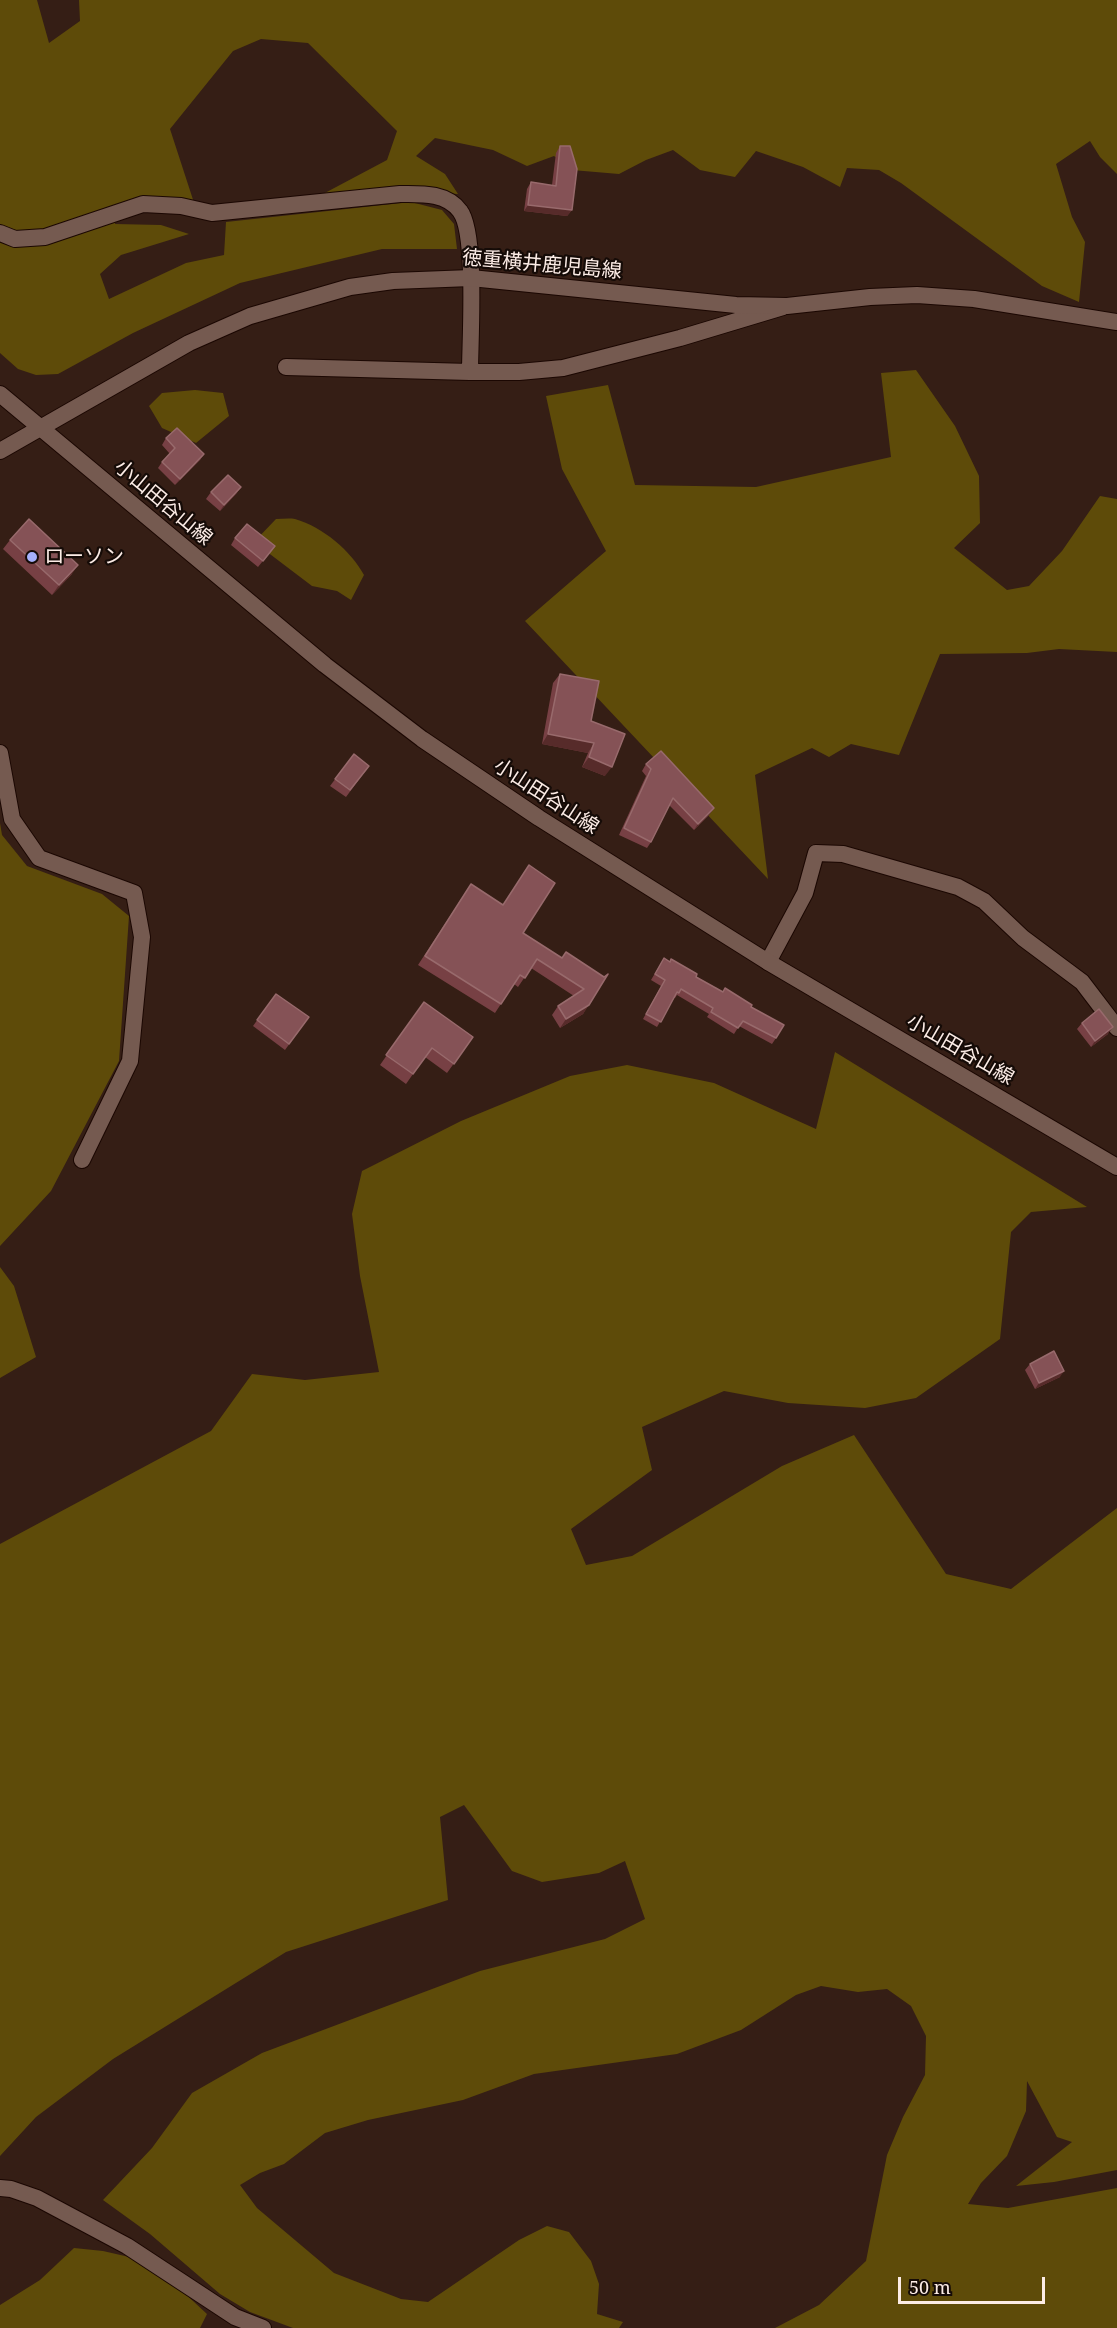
<!DOCTYPE html>
<meta charset="utf-8">
<style>
body{margin:0}
#map{position:relative;width:1117px;height:2328px;overflow:hidden;background:#351e15;font-family:"Noto Serif",serif}
canvas{display:block}
.scale{position:absolute;left:898px;top:2277px;width:147px;height:27px;box-sizing:border-box;border:3px solid #fcece6;border-top:0;padding-left:8px;font-size:18px;line-height:21px;white-space:nowrap;color:#fcece6;-webkit-text-stroke:4px #150b07;paint-order:stroke}
</style>
<div id="map">
<canvas width="1117" height="2328"></canvas>
<div class="scale">50 m</div>
</div>
<script>
const c = document.querySelector('canvas').getContext('2d');
c.lineJoin = 'round';
function fillPath(path, color) { c.fillStyle = color; c.fill(path, 'evenodd'); }
function trace(path, color, width, dash) { c.strokeStyle = color; c.lineWidth = width; c.lineCap = dash ? 'butt' : 'round'; c.setLineDash(dash || []); c.stroke(path); }
function drawText(font, color, halo, rows, align = 'center') {
  c.font = font + ' "Noto Serif","Noto Sans JP",serif'; c.lineWidth = 4.5; c.setLineDash([]); c.textBaseline = 'middle'; c.strokeStyle = halo; c.fillStyle = color; for (const [text, x, y, turn = 0] of rows) {
    c.save(); c.translate(x, y); c.rotate((+turn || 0) * Math.PI / 180); c.textAlign = isNaN(turn) ? turn : align; if (halo) c.strokeText(text, 0, 0); c.fillText(text, 0, 0); c.restore();
  }
}
const forest = new Path2D(`
 M0 0H37L49 43 80 21 79 0H1117V174L1100 157 1090 141 1056 164 1072 217 1085 242 1079 302 1042 286 901 183 879 170 847 168 840 187 803 167 756 151 735 177 700 170 673 150 646 160 619 174 572 170 554 156 527 166 493 150 435 138 416 156 445 174 458 194 419 192 306 203 387 160 397 131 308 43 261 39 233 51 170 129 198 215 117 208 115 224 161 225 189 234 121 255 100 274 109 299 186 263 224 255 226 222 411 202 442 210 454 224 457 249H382L240 283 133 333 58 374 36 375 18 369 0 353Z
 M916 370 955 426 979 476 980 523 954 548 1007 590 1029 586 1062 551 1100 496 1117 499V652L1059 649 1027 653 940 654 899 755 851 744 829 757 812 748 755 775 768 879 525 621 606 551 562 469 546 396 608 385 635 485 756 487 891 457 881 373Z
 M195 390 223 393 229 416 196 443 162 428 149 406 162 393Z
 M276 519C282 519 289 518 295 519 323 527 351 551 364 575L351 600 337 591 312 586 254 542Z
 M0 823 2 835 27 866 102 894 129 916 119 1061 51 1191 0 1246Z
 M835 1052 1087 1207 1031 1212 1011 1232 1000 1339 916 1398 865 1408 788 1403 724 1391 642 1427 652 1470 571 1529 586 1565 632 1556 782 1466 854 1435 946 1574 1011 1589 1117 1508V2170L1054 2182 1016 2186 1072 2142 1057 2137 1027 2081 1026 2111 1007 2156 981 2183 968 2204 1008 2208 1117 2188V2328H775L819 2305 866 2261 887 2155 903 2117 925 2075 926 2036 911 2006 887 1989 858 1992 821 1986 796 1995 741 2030 677 2054 534 2074 463 2100 368 2120 325 2133 284 2164 260 2173 240 2185 257 2208 334 2273 401 2299 428 2302 519 2240 547 2226 569 2232 591 2261 599 2284 597 2314 623 2322 619 2328H293L250 2312 220 2294 150 2234 103 2200 152 2148 192 2093 262 2053 480 1971 605 1939 645 1919 625 1861 599 1873 542 1882 512 1871 464 1805 440 1817 448 1900 286 1952 113 2059 36 2117 0 2156V1544L211 1431 252 1374 305 1380 379 1372 360 1276 352 1214 362 1171 461 1121 570 1076 627 1065 714 1083 816 1129Z
 M0 1267 14 1286 36 1357 0 1378Z
 M74 2248 103 2251 151 2262 207 2314 200 2328H0V2305L40 2280Z`);
const minor = new Path2D(`
 M0 233 15 239 45 237 143 204 181 206 212 213 400 194C420 194 446 192 460 211 477 233 470 341 470 372
 M286 367 470 372H519L563 368 680 338 783 307
 M0 753 12 819 39 858 134 893 142 937 130 1061 82 1160
 M768 962 805 893 816 853 843 854 958 887 984 901 1023 938 1082 982 1117 1028
 M0 2188 11 2189 37 2198 127 2246 235 2317 263 2328`);
const secondary = new Path2D(`
 M0 394 325 665 422 739 539 818 768 962 1117 1167
 M0 451 189 343 250 316 350 287 393 281 471 278 736 305 787 306 870 297 917 295 974 299 1117 322`);
const wall = new Path2D(`
 M560 146 572 210 567 216 524 211 527 189 531 182 552 185 556 153Z
 M166 438 204 454 200 460 175 485 158 468 162 462 170 454 162 445Z
 M241 487 236 494 220 511 206 499 211 492Z
 M235 538 275 546 258 567 231 545Z
 M10 540 72 574 52 595 3 549Z
 M560 674 591 721 605 776 582 767 588 753 542 744 553 683Z
 M354 754 369 766 346 797 330 786Z
 M646 764 714 808 709 815 694 830 669 805 651 842 647 848 619 835 646 776 642 771Z
 M529 865 523 933 562 958 604 977 583 1014 560 1028 552 1015 558 1006 574 996 531 968 518 987 514 984 495 1013 418 965 471 884 503 905Z
 M664 958 723 992 751 1007 776 1038 772 1044 739 1026 734 1034 707 1017 709 1014 677 995 675 998H674L657 1027 643 1019 661 986 651 980Z
 M276 994 309 1017 285 1050 253 1026Z
 M424 1002 473 1037 447 1073 425 1057 406 1084 380 1065Z
 M1082 1023 1108 1034 1091 1047 1077 1029Z
 M1030 1364 1060 1377 1035 1389 1025 1370Z`);
const shadedWall = new Path2D(`
 M528 205 572 210 567 216 524 211Z
 M204 454 200 460 175 485 180 479Z
 M241 487 236 494 220 511 224 505Z
 M78 565 72 574 52 595 59 585Z
 M548 734 594 743 588 753 542 744Z
 M589 757 612 767 605 776 582 767Z
 M714 808 709 815 694 830 698 824Z
 M589 1005 583 1014 560 1028 566 1019Z
 M1113 1027 1108 1034 1091 1047 1095 1041Z
 M1064 1371 1060 1377 1035 1389 1039 1383Z`);
const building = new Path2D(`
 M560 146H570L577 169 572 210 528 205 531 182 556 186Z
 M177 428 204 454 180 479 162 462 175 448 166 438Z
 M228 475 241 487 224 505 211 492Z
 M29 519 78 565 59 585 10 540Z
 M247 524 275 546 263 561 235 538Z
 M560 674 599 681 591 721 625 734 612 767 589 757 594 743 548 734Z
 M661 751 714 808 698 824 673 798 651 842 624 828 651 769 646 764Z
 M354 754 369 766 350 790 335 779Z
 M529 865 555 883 523 933 562 958 566 952 604 977 608 974 589 1005 566 1019 558 1006 584 989 537 959 525 978 520 975 501 1004 425 956 471 884 503 905Z
 M664 958 670 962 671 959 697 974 696 977 723 992 725 988 752 1005 751 1007 784 1025 776 1038 743 1021 738 1028 711 1012 713 1008 681 989 679 993 677 992 661 1022 646 1014 665 980 655 974Z
 M276 994 309 1017 289 1044 257 1020Z
 M424 1002 473 1037 454 1064 432 1048 413 1074 386 1055Z
 M1099 1009 1113 1027 1095 1041 1082 1023Z
 M1054 1351 1064 1371 1039 1383 1030 1364Z`);
const markers = [
 [32,557,6,"#a6b1fc"]
];
const streetNames = [
 ["徳重横井鹿児島線",542,265,5],
 ["小山田谷山線",163,503,40],
 ["小山田谷山線",546,797,33],
 ["小山田谷山線",960,1050,30]
];
const poiNames = [
 ["ローソン",44,557]
];
fillPath(forest, '#5e4b09');
trace(minor, '#1b0702', 18);
trace(secondary, '#1b0702', 18);
trace(minor, '#755a50', 16);
trace(secondary, '#755a50', 16);
fillPath(wall, '#774044');
fillPath(shadedWall, '#572b2a');
fillPath(building, '#855256');
trace(building, '#986a6c', 1.5);
for (const [x, y, r, color] of markers) { const dot = new Path2D(); dot.arc(x, y, r, 0, 2 * Math.PI); c.fillStyle = color; c.fill(dot); trace(dot, '#150b07', 2); }
drawText('20px', '#fcece6', '#150b07', streetNames);
drawText('20px', '#fcece6', '#150b07', poiNames, 'left');
</script>
